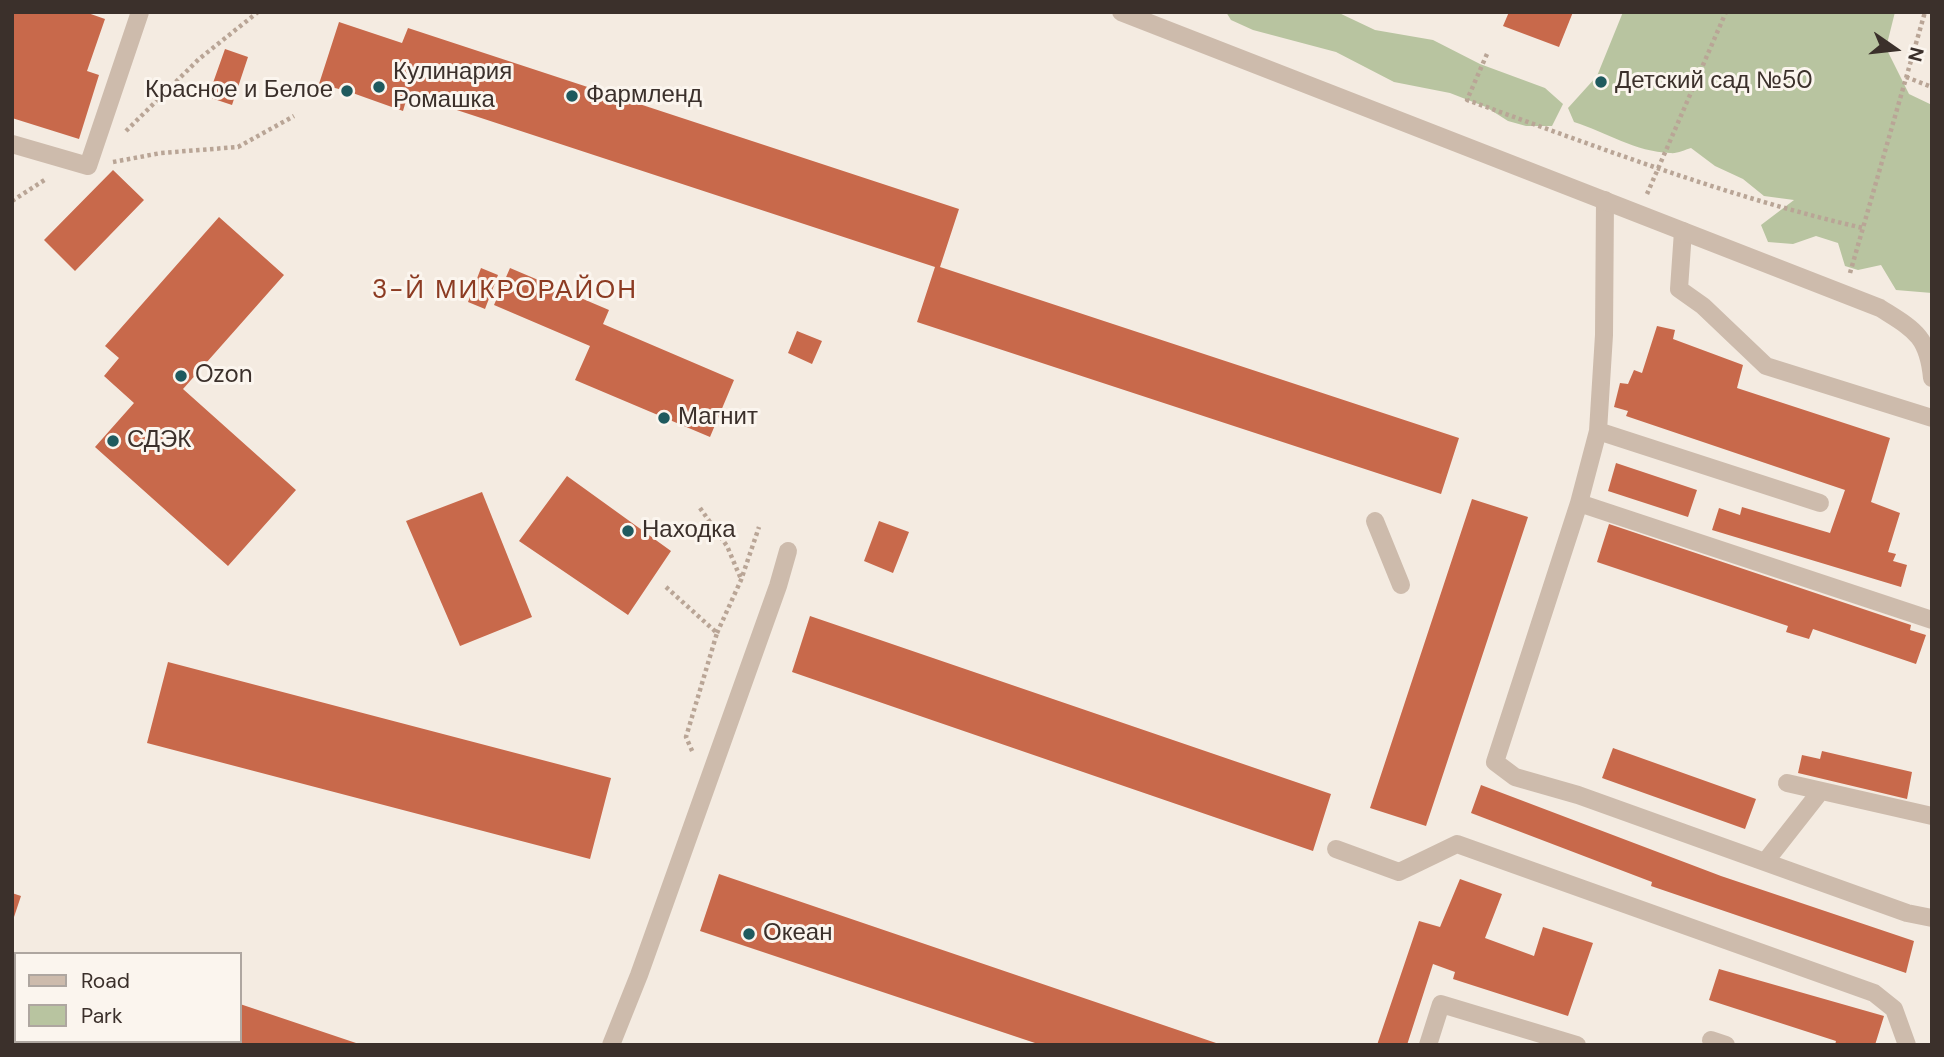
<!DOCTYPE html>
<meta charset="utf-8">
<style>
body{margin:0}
#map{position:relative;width:1944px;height:1057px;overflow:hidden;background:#f4ebe1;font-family:"DM Sans",sans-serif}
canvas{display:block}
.frame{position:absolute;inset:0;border:14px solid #3b302b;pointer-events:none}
.legend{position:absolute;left:14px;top:952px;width:228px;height:91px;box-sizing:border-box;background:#fbf5ee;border:2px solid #aea6a0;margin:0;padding:9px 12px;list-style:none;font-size:21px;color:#3b302b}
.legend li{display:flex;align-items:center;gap:14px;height:35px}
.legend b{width:35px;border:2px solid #aea6a0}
.north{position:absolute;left:1860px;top:14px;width:70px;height:70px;-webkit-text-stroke:5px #fbf5ee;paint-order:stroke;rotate:104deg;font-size:19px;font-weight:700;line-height:28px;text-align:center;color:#3b302b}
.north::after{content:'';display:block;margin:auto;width:24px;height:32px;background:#3b302b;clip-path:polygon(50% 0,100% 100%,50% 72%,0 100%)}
</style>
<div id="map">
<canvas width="1944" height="1057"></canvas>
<div class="frame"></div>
<ul class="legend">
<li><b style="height:9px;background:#cdbbac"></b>Road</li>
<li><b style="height:19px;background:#b8c4a0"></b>Park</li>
</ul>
<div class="north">N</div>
</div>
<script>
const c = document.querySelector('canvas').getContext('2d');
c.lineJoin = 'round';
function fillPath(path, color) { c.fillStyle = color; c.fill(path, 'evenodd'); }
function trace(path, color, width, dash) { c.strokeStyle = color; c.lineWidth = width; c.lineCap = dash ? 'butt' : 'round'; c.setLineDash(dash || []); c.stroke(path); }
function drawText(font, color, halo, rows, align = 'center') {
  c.font = font + ' "DM Sans",sans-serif'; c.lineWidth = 6; c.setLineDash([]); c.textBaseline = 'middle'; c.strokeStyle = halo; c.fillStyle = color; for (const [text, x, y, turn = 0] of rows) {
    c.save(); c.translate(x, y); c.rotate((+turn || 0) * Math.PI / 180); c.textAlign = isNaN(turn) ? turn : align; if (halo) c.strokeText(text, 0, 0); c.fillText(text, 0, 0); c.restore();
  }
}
const green = new Path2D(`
 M1226 12H1337L1375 30 1433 40 1480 64 1545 88 1563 104 1552 126H1526L1508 121 1486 107 1450 93 1394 82 1336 52 1253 30 1231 20Z
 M1623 12H1895L1886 48 1909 94 1932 105V293L1896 290 1881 265 1858 270 1845 266 1838 243 1816 236 1793 244 1768 242 1761 225 1794 200 1764 196 1743 179 1715 166 1691 148C1684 150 1677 154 1670 153 1636 152 1606 132 1574 122L1568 108 1597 76Z`);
const building = new Path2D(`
 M12 12H85L105 19 87 71 99 75 79 139 12 118Z
 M1509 12H1573L1559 47 1503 26Z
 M339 22 402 43 408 28 959 209 940 267 1459 438 1441 494 917 322 935 267 408 94 403 111 347 91 319 84Z
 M225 49 248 57 232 105 208 97Z
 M113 170 144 200 75 271 44 240Z
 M219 217 284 275 183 389 296 490 228 566 95 447 134 403 104 376 119 358 105 346Z
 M481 268 498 275 485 309 468 302Z
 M510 268 609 310 603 324 734 380 710 437 575 380 590 346 494 305Z
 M1657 326 1675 330 1673 339 1743 365 1737 388 1890 438 1871 502 1900 513 1888 552 1896 554 1893 561 1907 565 1901 587 1712 530 1719 508 1740 515 1742 507 1830 533 1845 490 1626 416 1628 411 1614 407 1620 383 1628 384 1634 370 1642 373Z
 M797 331 822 341 812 364 788 353Z
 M1616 463 1697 490 1688 517 1608 491Z
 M567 476 671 551 628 615 519 541Z
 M482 492 532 617 460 646 406 521Z
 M1472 499 1528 517 1426 826 1370 808Z
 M879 521 909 532 893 573 864 561Z
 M1609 524 1911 625 1910 630 1926 635 1916 664 1813 629 1809 639 1786 632 1788 626 1597 562Z
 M810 616 1331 794 1313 851 792 672Z
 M168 662 611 778 590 859 147 743Z
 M1613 748 1756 799 1745 829 1602 778Z
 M1822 751 1912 772 1907 799 1798 773 1802 755 1820 759Z
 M1481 785 1721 876 1914 941 1906 973 1651 886 1652 882 1471 813Z
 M719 874 1219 1044V1045H1041L700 931Z
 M1460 879 1502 894 1485 938 1534 956 1543 927 1593 943 1568 1016 1453 979 1455 972 1433 964 1407 1045H1377L1419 921 1440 927Z
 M12 893 21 896 13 920H12Z
 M1719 969 1884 1016 1875 1045H1835L1836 1041 1709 1000Z
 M240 1004 359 1044V1045H185L176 1042 240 1041Z`);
const path = new Path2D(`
 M1487 54 1467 100C1598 147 1727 197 1863 228
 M1906 77 1932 87
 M126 131 199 59 258 12
 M113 162 161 153 238 147 294 116
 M1647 194 1726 12
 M12 201 46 179
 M1850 273 1925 12
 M700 508 727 546 741 579
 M666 587 717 633 686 737 693 753
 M717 633 741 580 759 527`);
const service = new Path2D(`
 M12 144 88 166 140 12
 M1605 200 1604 335 1598 431 1579 503 1495 762 1515 777 1578 795 1907 913 1932 918
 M1683 231 1679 289 1703 306 1766 366 1932 418
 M1598 431 1820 503
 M1579 503 1932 620
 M1375 521 1401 585
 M1787 783 1932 816
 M1336 849 1399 872 1457 844 1874 993 1894 1009 1907 1045
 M1765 862 1820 792
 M1711 1040 1726 1045
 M611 1045 639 975 778 586 788 551
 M1428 1045 1441 1004 1577 1045`);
const minor = new Path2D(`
 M1121 12 1880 308C1913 329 1928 335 1932 378`);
const markers = [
 [1601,82,7,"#1f5a5e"],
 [379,87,7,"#1f5a5e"],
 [347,91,7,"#1f5a5e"],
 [572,96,7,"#1f5a5e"],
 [181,376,7,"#1f5a5e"],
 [664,418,7,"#1f5a5e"],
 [113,441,7,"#1f5a5e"],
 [628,531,7,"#1f5a5e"],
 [749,934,7,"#1f5a5e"]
];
const poiNames = [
 ["Кулинария",393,73],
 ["Ромашка",393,101],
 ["Детский сад №50",1615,82],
 ["Красное и Белое",333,91,"right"],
 ["Фармленд",586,96],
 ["Ozon",195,376],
 ["Магнит",678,418],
 ["СДЭК",127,441],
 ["Находка",642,531],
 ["Океан",763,934]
];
const neighbourhoodNames = [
 ["3-Й МИКРОРАЙОН",505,291]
];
fillPath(green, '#b8c4a0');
fillPath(building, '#c8694b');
trace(path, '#b9a596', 4.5, [3.5, 3.5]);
trace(service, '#cdbbac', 18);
trace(minor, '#cdbbac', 18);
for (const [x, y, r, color] of markers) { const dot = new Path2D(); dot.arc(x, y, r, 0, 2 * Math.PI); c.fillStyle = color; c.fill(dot); trace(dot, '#fbf5ee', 2.5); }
drawText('24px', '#3b302b', '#fbf5ee', poiNames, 'left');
c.letterSpacing = '2px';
drawText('26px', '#8c3b22', '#fbf5ee', neighbourhoodNames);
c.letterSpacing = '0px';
</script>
